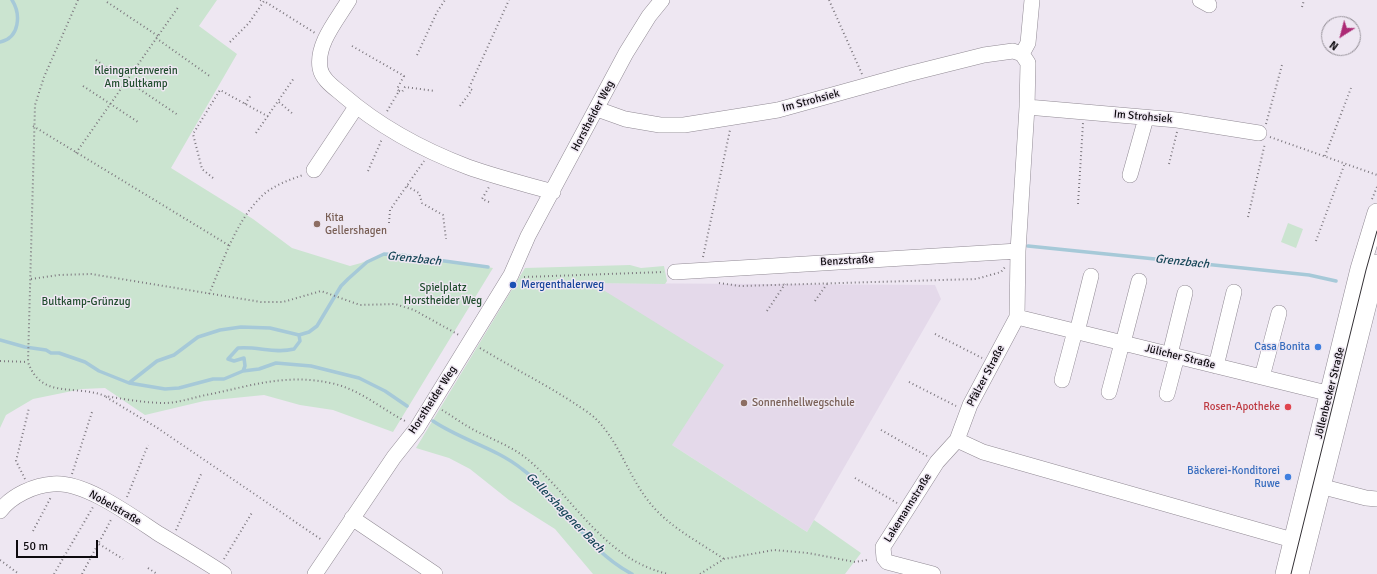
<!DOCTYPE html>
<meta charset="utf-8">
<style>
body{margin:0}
#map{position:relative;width:1377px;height:574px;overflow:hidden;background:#eee7f2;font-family:Signika,sans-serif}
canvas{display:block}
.north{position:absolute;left:1321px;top:16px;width:40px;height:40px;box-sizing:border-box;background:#eee7f2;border:1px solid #948f97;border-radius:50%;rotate:216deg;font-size:11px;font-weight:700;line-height:16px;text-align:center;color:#0d0a0e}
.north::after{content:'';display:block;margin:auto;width:14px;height:18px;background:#ac2a75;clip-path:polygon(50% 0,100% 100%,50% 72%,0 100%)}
.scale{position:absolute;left:16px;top:540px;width:82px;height:18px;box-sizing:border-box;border:2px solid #0d0a0e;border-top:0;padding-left:5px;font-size:12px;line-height:14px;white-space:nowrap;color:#0d0a0e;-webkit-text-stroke:3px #eee7f2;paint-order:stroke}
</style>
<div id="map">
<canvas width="1377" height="574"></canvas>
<div class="north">N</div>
<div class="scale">50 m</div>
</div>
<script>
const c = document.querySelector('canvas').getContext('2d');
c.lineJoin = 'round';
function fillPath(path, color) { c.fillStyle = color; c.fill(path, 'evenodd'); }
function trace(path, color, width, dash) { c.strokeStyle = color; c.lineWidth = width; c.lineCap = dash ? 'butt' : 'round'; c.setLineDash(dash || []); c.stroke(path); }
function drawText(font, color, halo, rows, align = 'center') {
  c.font = font + ' Signika,sans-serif'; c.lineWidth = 3; c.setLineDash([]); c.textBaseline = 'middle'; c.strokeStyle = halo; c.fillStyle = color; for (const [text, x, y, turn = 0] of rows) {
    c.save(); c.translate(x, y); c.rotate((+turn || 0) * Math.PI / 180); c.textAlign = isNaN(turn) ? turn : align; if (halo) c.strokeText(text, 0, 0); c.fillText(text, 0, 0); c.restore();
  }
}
const built = new Path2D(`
 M591 283 935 285 941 299 807 532 672 445Z`);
const green = new Path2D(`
 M0 0H217L199 26 237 54 171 168 253 219 292 248 350 266 361 263 383 254 401 253 493 268 393 432 333 410 300 405 264 395 204 401 145 415 105 388 82 389 33 399 6 415 0 428Z
 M1288 223 1303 229 1296 248 1281 242Z
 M630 265 641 268 664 266 667 281 665 284 592 283 724 365 672 445 807 532 814 520 861 553 845 574H593L555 529 509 500 470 469 449 458 416 448 525 268Z`);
const stream = new Path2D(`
 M0 42C20 38 21 14 12 0
 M1028 246 1243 268 1309 275 1336 281
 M0 340 25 347 46 350 51 353H59L85 362 99 371 129 383 165 389 179 388 213 379H224L243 371 259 369 276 363 311 366 359 378 385 391 407 406
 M243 371 245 366 244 358 234 361 228 359 238 348C257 346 275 354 294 349L300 341 299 335
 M129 383 157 361 174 355 198 337 220 330 241 327 270 328 299 335 309 332 317 326 341 286 348 279 367 262 384 254 401 255 488 267
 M433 421C461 440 496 448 522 469 564 500 584 549 632 574`);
const path = new Path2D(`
 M78 0 44 77 35 105 28 362C41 400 76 384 105 396 124 399 145 403 165 403 176 403 189 399 201 396 249 387 284 372 335 384 362 391 383 410 407 422
 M260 0 264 1
 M829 0 862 74
 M107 2 158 36
 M1302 7 1304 0
 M156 38 211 77
 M230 42 249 23 264 1 315 33
 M352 46 404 76 397 89 399 91 386 113
 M417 55 437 12 445 0
 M96 60 178 115
 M83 86 138 122
 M399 91 402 92 405 87 435 91
 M279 102 293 114
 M245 104 251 95
 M460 106 472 90 469 88 509 0
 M1266 124 1282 65
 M33 126 230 246
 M256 133 294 78
 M1270 137 1377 175
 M76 153 179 6
 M1325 156 1351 88
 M1169 164 1177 132
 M368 171 382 139
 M213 178 202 169 193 134 220 90 269 117
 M407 186 419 193 422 203 443 215 446 239
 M1372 199 1377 187
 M489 202 482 199 489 187
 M1078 204 1083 123
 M1248 217 1265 143
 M389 223 390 210 424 161
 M1316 241 1345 163
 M703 257 730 130
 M524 277 664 272
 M31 279 59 275 91 274 261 302H283L321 291 360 305 395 304 414 310 459 335
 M719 283 740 286 976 279 1001 272 1005 267
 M209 294C223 262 235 223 260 198 271 186 289 180 303 175
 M815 301 827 284
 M767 311 785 284
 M935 334 982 358
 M480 348C511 367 543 383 574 403 581 408 590 413 596 419 620 443 628 476 650 503 669 527 699 542 724 559
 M0 361 28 362
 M909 382 956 406
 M106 397 156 427 322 540
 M442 410C454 417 465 426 478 432 494 440 512 447 526 458 574 497 603 559 668 574
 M881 430 927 456
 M72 474 92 412
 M855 478 897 503
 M25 479 16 461 29 408
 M127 497 148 445
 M176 530 202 472
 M33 531 51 497
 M99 544 123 559
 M224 559 253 511
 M0 560 19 574
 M148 568 157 574
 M54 574 93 507
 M82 574 112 518
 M700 574 724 559 774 550 808 553 855 562 867 560`);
const minor = new Path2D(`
 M349 0C337 20 316 44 320 68 322 80 335 88 343 95 380 127 423 150 468 167 496 177 525 184 553 192
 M1200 0 1209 5
 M1027 107 1177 120 1259 133
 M597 109 625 119 660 125H684L778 110 908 74 984 55 1013 51 1022 54
 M314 170 356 107
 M1130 175 1146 118
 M675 272 1018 251
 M1017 317 1339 396
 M1077 332 1091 276
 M1123 343 1139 281
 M1170 354 1185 293
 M1216 366 1234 292
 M1262 377 1279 313
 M1062 380 1075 331
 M1109 392 1122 343
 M1167 394 1177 356
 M957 440 983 452 1303 543
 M1312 484 1366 498 1377 499
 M0 511C11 496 34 485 53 484 85 481 133 517 159 534 181 547 203 560 224 574
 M352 518 435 574
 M315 574 394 457 417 428 511 275 528 236 626 53 649 16 662 0
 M933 574 887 562 884 558 883 547 937 462 957 440 970 405 1017 317 1018 251 1027 107 1028 63 1022 54 1028 43 1032 0`);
const major = new Path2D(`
 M1285 574 1360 269 1377 213
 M1299 574 1377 264`);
const tram = new Path2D(`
 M1291 574 1366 270 1377 231`);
const markers = [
 [317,224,4,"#8d6e63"],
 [513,285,4,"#1a4fb4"],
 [1318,347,4,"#3f7fe0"],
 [744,403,4,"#8d6e63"],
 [1288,407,4,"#e0444e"],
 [1288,477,4,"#3f7fe0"]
];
const parkNames = [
 ["Kleingartenverein",136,71],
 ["Am Bultkamp",136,84],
 ["Spielplatz",443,288],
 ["Horstheider Weg",443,301],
 ["Bultkamp-Grünzug",86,302]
];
const streetNames = [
 ["Im Strohsiek",811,101,-15],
 ["Horstheider Weg",593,116,-62],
 ["Im Strohsiek",1143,117,5],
 ["Benzstraße",847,261,-3],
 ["Jülicher Straße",1180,357,14],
 ["Pfälzer Straße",986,376,-62],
 ["Jöllenbecker Straße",1330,393,-76],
 ["Horstheider Weg",433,400,-57],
 ["Nobelstraße",115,508,30],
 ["Lakemannstraße",908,508,-58]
];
const educationNames = [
 ["Kita",325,218],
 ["Gellershagen",325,231],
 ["Sonnenhellwegschule",752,403]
];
const transitNames = [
 ["Mergenthalerweg",521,285]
];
const shopNames = [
 ["Casa Bonita",1310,347],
 ["Bäckerei-Konditorei",1280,471],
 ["Ruwe",1280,484]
];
const healthNames = [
 ["Rosen-Apotheke",1280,407]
];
const waterNames = [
 ["Grenzbach",414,259,6],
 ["Grenzbach",1182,262,6],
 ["Gellershagener Bach",565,513,46]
];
fillPath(built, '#e4d9ea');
fillPath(green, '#cbe4d0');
trace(stream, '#a6c9d8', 3.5);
trace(minor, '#918a94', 16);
trace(major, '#918a94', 20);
trace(path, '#7d787f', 2, [1, 3]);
trace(minor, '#fff', 15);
trace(major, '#fff', 19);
trace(tram, '#322f34', 1);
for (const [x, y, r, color] of markers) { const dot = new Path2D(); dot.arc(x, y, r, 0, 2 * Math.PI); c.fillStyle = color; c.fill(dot); trace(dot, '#eee7f2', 1.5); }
drawText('11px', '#214d2e', '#eee7f2', parkNames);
drawText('11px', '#0d0a0e', '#eee7f2', streetNames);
drawText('11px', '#785e54', '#eee7f2', educationNames, 'left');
drawText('11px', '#164399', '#eee7f2', transitNames, 'left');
drawText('11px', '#366cbe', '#eee7f2', shopNames, 'right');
drawText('11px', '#be3a42', '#eee7f2', healthNames, 'right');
drawText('italic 12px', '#164657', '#eee7f2', waterNames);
</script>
